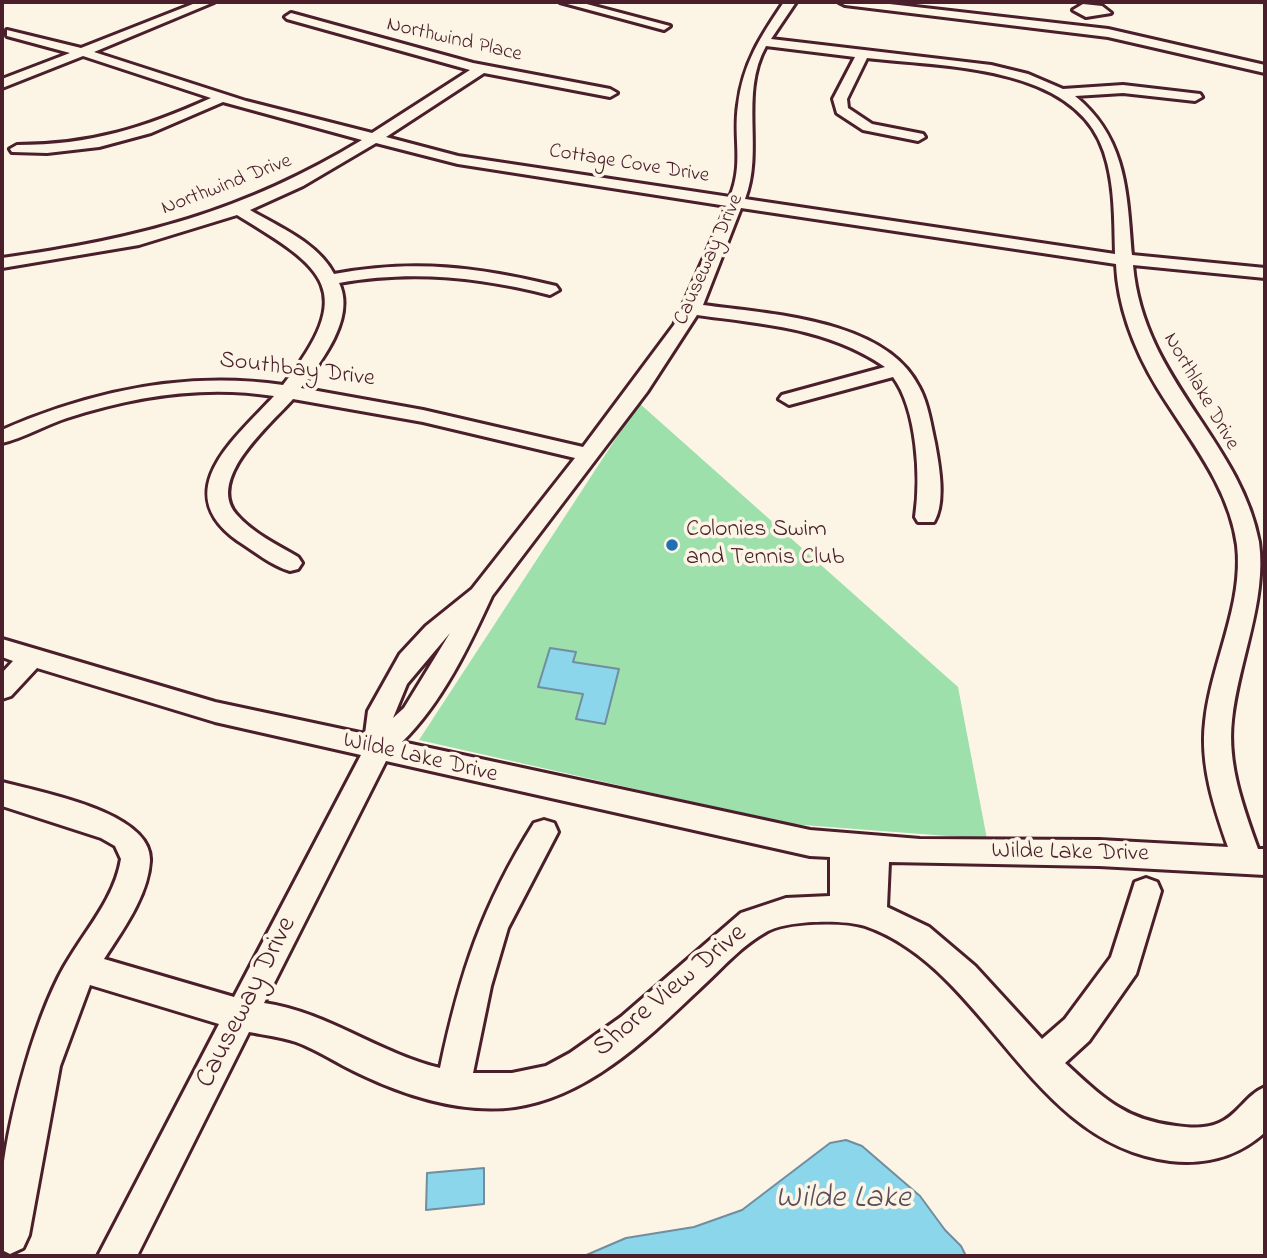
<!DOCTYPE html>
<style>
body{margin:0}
#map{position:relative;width:1267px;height:1258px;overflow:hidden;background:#fcf5e5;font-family:"Indie Flower",sans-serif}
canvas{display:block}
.frame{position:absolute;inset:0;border:4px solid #4a1f2b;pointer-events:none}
</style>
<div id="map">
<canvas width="1267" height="1258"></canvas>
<div class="frame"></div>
</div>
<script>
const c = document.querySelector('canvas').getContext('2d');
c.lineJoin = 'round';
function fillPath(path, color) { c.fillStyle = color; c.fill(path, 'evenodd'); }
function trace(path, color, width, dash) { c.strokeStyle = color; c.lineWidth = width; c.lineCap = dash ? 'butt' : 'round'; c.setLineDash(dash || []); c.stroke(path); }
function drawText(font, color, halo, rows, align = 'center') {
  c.font = font + ' "Indie Flower",sans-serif'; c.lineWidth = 7; c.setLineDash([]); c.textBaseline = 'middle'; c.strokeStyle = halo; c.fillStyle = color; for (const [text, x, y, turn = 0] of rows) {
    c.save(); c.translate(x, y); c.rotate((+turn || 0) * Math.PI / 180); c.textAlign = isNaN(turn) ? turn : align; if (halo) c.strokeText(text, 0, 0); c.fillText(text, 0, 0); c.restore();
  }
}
const green = new Path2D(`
 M639 403 958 687 987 839 790 824 419 740Z`);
const water = new Path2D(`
 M550 648 576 652 573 662 619 669 605 724 576 719 583 694 538 687Z
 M846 1140 862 1146 920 1196 945 1230 961 1246 966 1256H584L626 1238 694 1227 742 1210 830 1143Z
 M484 1168V1204L426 1210 427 1173Z`);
const stream = new Path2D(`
 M1237 2 1265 3`);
const minor = new Path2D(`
 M198 2H214L94 52 246 101 372 133 470 70 287 19 285 17 291 13 473 63 610 89 617 93 610 97 484 73 386 137 458 156 730 197C744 163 733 139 738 105 743 63 761 36 784 2H796L771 39 991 65 1028 74 1063 89 1123 85 1200 94 1202 97 1195 101 1123 93 1075 96C1127 138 1127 194 1132 255L1265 268V278L1133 265C1143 380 1240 440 1259 542 1267 601 1238 662 1232 720 1227 764 1243 807 1258 849H1265V875L1099 866 889 862 887 907 929 927 975 966 1042 1039 1065 1019 1111 957 1135 882 1146 878 1157 882 1161 891 1136 974 1089 1041 1065 1063C1102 1097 1124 1120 1176 1126 1191 1128 1205 1129 1219 1123 1238 1115 1246 1095 1265 1087L1264 1133C1237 1157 1206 1165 1170 1161 1028 1143 987 968 865 926 843 919 786 920 766 932 744 944 725 965 707 982 653 1033 592 1096 515 1107 463 1114 406 1096 360 1074 338 1064 318 1050 296 1042 281 1037 265 1035 249 1032L137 1256H98L219 1024 90 985 60 1066 29 1235 23 1248 10 1254 2 1250C2 1227 0 1204 2 1181 7 1120 37 1008 70 957 89 926 115 896 121 859L115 846 101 838 2 806V782C39 792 153 812 150 861 148 896 122 931 104 959L234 997 361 755 215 722 37 668 11 696 2 699V673L13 661 2 657V639L215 702 365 734 368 711 400 654 426 626 472 589 575 458 423 422 293 399C271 424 206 478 236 514 252 533 278 545 298 557L302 563 298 569 290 571C272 566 254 551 238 541 167 491 237 437 274 396 204 385 134 396 67 418 45 425 24 438 2 443V430C91 391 186 371 283 385 358 290 326 269 237 215L139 245 2 268V258C138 239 243 212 362 140L223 102 151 133 99 147 47 153 12 152 10 149 17 145C91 145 144 128 211 98L83 56 2 88V79L70 53 7 36V30L81 48ZM766 46 855 57 833 99 837 113 863 130 918 141 925 137 923 134 872 124 848 108 847 99 867 58C943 67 1075 64 1104 152 1115 185 1114 220 1115 254L745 199C764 150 739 94 766 46ZM376 143 458 164 727 206 674 325 583 447 423 410 301 388C321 362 356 318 339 283 412 270 478 277 550 295L559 290 556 286C478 267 414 259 334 274 318 243 279 227 250 210L303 186ZM741 208 1116 264C1118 308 1135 351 1158 389 1188 438 1229 486 1237 545 1244 605 1211 663 1205 722 1200 765 1214 807 1228 847L1099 840 920 839 810 830 402 742C442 703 469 646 492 596L647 392 697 315C763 324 829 328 885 367L782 395 779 399 789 405 893 377C917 409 921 478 915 517L918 522H934C946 502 939 465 935 443 931 425 928 403 919 387 886 319 768 314 703 305ZM450 633 404 708 393 718 407 684ZM386 761 810 856 830 857V896L786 898 741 913 621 1017 570 1053 546 1066 512 1073H473L491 986 508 928 558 832 554 823 544 820 534 823C482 906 460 973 440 1068 378 1053 327 1012 264 1003Z
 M560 2H579L670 26 664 30Z
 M839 2H872L1108 29 1265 65V73L1108 37 845 5Z
 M1083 4 1102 6 1111 13 1086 17 1073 10Z`);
const markers = [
 [672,545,7,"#1f6fb2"]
];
const farStreetnames = [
 ["Northwind Place",454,41,13],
 ["Cottage Cove Drive",629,165,9],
 ["Northwind Drive",227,186,-21],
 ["Causeway Drive",710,260,-66],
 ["Northlake Drive",1200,392,60]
];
const streetNames = [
 ["Southbay Drive",297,371,7],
 ["Wilde Lake Drive",420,759,13],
 ["Wilde Lake Drive",1070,854,1]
];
const poiNames = [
 ["Colonies Swim",686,531],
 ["and Tennis Club",686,559]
];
const nearStreetnames = [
 ["Shore View Drive",671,992,-40],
 ["Causeway Drive",248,1003,-63]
];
const nearWaternames = [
 ["Wilde Lake",843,1201]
];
fillPath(green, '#9de0ab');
fillPath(water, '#8bd6eb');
trace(water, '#718d9e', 2);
trace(stream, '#718d9e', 2.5);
trace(minor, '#4a1f2b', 6);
fillPath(minor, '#fcf5e5');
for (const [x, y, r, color] of markers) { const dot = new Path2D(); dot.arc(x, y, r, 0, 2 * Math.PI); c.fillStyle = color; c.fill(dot); trace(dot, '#fcf5e5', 2.5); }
drawText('21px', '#4a1f2b', '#fcf5e5', farStreetnames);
drawText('24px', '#4a1f2b', '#fcf5e5', streetNames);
drawText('24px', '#4a1f2b', '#fcf5e5', poiNames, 'left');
drawText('28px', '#4a1f2b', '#fcf5e5', nearStreetnames);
drawText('italic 32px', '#5a4d5b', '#fcf5e5', nearWaternames);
</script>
